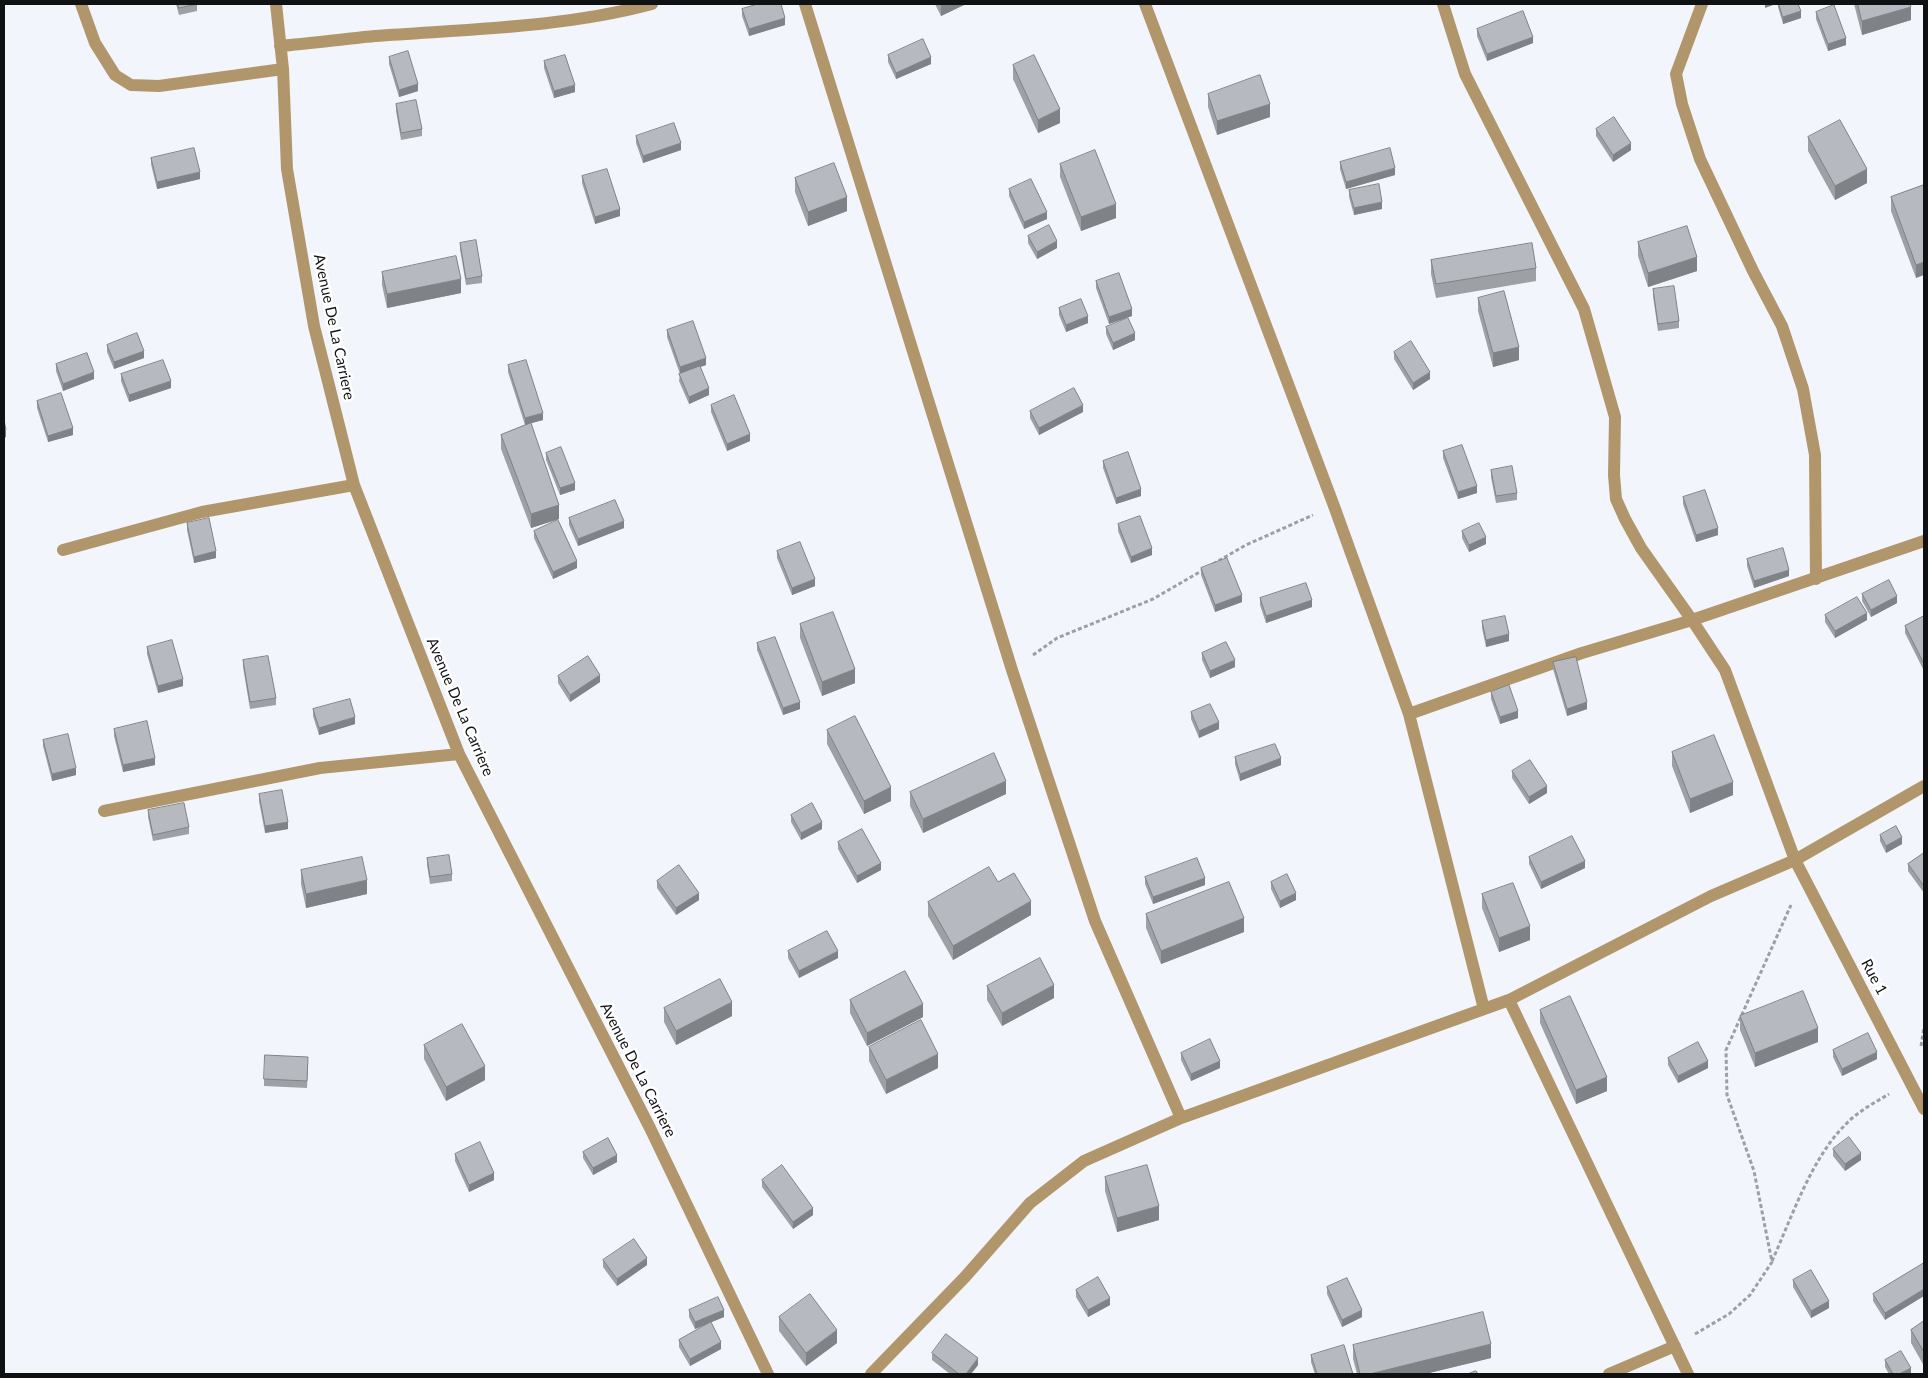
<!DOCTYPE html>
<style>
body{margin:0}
#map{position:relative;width:1928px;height:1378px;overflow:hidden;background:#f2f6fc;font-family:Lato,sans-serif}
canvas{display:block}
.frame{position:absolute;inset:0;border:5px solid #101113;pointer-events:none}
</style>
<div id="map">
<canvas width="1928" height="1378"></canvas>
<div class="frame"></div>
</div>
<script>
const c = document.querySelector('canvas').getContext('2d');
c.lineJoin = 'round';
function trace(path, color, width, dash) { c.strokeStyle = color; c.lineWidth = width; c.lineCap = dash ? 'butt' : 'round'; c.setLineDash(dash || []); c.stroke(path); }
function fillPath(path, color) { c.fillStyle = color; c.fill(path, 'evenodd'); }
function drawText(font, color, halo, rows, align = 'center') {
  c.font = font + ' Lato,sans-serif'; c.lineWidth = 5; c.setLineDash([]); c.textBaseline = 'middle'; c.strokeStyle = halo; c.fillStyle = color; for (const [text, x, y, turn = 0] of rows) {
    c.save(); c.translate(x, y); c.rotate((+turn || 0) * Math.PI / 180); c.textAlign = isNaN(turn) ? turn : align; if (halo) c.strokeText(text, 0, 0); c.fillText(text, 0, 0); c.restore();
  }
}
const path = new Path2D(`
 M1213 564 1246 545 1313 515
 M1033 655 1057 638 1153 599 1203 570
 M1921 1046 1924 1027
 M1772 1261C1792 1217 1811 1159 1845 1125 1857 1112 1874 1103 1889 1094
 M1695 1334 1729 1314 1750 1295 1772 1262 1754 1171 1727 1095 1726 1050 1791 905`);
const minor = new Path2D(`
 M81 4 95 43 115 75 131 85 159 86 283 69
 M276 4 283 69 287 169 314 326 354 485 459 754 650 1128 768 1374
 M805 4 1012 670 1095 921 1181 1118
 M1145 4 1334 506 1409 714 1484 1009
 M1443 4 1465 74 1584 309 1615 417 1614 475 1616 499 1625 519 1641 548 1692 620 1725 670 1795 860 1924 1109
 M1702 4 1676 74 1682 104 1700 159 1753 271 1782 326 1803 389 1815 455 1816 579
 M280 46C312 43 344 39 375 36 468 29 562 28 652 4
 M63 550 202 512 354 485
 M1409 714 1582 653 1692 620 1924 541
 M104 811 320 768 459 754
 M1509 1000 1688 1374
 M871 1374 965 1277 1030 1203 1084 1161 1181 1118 1509 1000 1711 896 1795 860 1924 786
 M1609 1374 1675 1346`);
const wall = new Path2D(`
 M176 4H197V11L179 15Z
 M935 4H966L941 16Z
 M1778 4H1798L1801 18 1783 24 1778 7Z
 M1854 4H1910L1911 20 1862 35Z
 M742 9 785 25 749 36 742 16Z
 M1816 12 1846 45 1828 51 1816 19Z
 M1477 29 1533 43 1487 61 1477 36Z
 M888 55 931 64 896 79 888 62Z
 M389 57 418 91 399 97 389 64Z
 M544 61 575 92 554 98 544 68Z
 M1013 65 1060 123 1038 133 1013 79Z
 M1208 94 1270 117 1217 135 1208 107Z
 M396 104 422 129V136L401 140 396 111Z
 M1596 129 1631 150 1613 162 1596 136Z
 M636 136 681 150 643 163 636 143Z
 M1808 137 1867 183 1835 200 1808 151Z
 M151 158 200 179 157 189 151 164Z
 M1340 162 1395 175 1346 189 1340 169Z
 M1060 164 1116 218 1081 231 1060 177Z
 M582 176 620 216 595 224 582 183Z
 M795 178 847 211 808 226 795 192Z
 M1924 185 1916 278 1891 211V197Z
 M1009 189 1047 219 1024 229 1009 196Z
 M1349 190 1382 209 1354 215 1349 197Z
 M1028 236 1057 248 1037 259 1028 243Z
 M1638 242 1697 271 1648 287 1638 256Z
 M460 243 482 276V283L466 285 460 249Z
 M1431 260 1536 268V281L1436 298 1431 274Z
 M382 272 461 293 387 308 382 285Z
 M1096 281 1132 316 1109 324 1096 288Z
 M1653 289 1679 321V328L1658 331 1653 296Z
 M1478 298 1519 360 1493 367 1478 311Z
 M1059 308 1088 323 1066 332 1059 315Z
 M1106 327 1135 340 1113 350 1106 334Z
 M667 330 706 365 700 367 709 395 689 404 679 381 680 374 667 337Z
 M107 345 144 358 114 369 107 352Z
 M1394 352 1430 379 1413 390 1394 359Z
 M56 364 94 379 63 391 56 371Z
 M508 365 543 420 531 423 559 519 531 528 501 449V435L525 425 508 372Z
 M121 374 171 388 129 402 121 381Z
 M37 401 73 435 48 442 37 408Z
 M711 405 750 441 727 451 711 412Z
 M1030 411 1083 412 1039 435 1030 418Z
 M1443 451 1477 493 1458 499 1443 458Z
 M546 453 575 490 560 495 546 460Z
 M1103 461 1141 496 1116 504 1103 468Z
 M1491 470 1517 493V500L1496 503 1491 477Z
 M1683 497 1718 535 1696 542 1683 504Z
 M569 518 624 528 578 546 569 525Z
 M187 523 216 558 194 563 187 530Z
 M1118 524 1152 555 1131 563 1118 531Z
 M534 531 577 568 553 579 534 538Z
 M1462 531 1486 544 1469 552 1462 538Z
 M777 551 815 586 792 595 777 558Z
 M1747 559 1789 576 1754 588 1747 566Z
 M1201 568 1242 602 1215 612 1201 575Z
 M1862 594 1897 603 1871 617 1862 601Z
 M1260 598 1312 607 1266 623 1260 605Z
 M1825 615 1867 620 1835 638 1825 622Z
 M1924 616V671L1905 633V626Z
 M1482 621 1509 641 1486 647 1482 628Z
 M800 624 855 683 822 696 800 638Z
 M757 643 800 709 783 715 757 650Z
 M147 647 183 686 158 693 147 654Z
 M1202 653 1235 667 1210 678 1202 660Z
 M243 660 276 698V705L250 709 243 667Z
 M1553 662 1587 709 1567 716 1553 669Z
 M558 676 600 682 570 702 558 683Z
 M1491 692 1518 718 1500 724 1491 699Z
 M313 709 355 724 319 735 313 716Z
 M1191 712 1219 729 1199 738 1191 719Z
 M114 729 155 765 123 772 114 736Z
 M827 730 891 801 864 814 827 744Z
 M43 740 76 775 52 781 43 746Z
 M1672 752 1733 795 1690 813 1672 766Z
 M1235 757 1281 765 1240 781 1235 764Z
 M1512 771 1547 793 1529 804 1512 778Z
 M910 792 1006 794 923 833 910 806Z
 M259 794 288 829 265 833 259 801Z
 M148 810 189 827V834L153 841 148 817Z
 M791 815 822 829 801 840 791 822Z
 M1880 835 1902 844 1886 853 1880 841Z
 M838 842 881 870 857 883 838 849Z
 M1924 853V893L1908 871V864Z
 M1529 857 1585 868 1541 889 1529 864Z
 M427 858 452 874V881L430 884 427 865Z
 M301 870 367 894 306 908 301 884Z
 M1145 877 1205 885 1153 904 1145 884Z
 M657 881 699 900 676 915 657 888Z
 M998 882 1031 915 953 960 928 916V902Z
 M1271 882 1296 900 1280 908 1271 889Z
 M1482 894 1530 940 1499 952 1482 908Z
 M1146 914 1244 932 1161 964 1146 928Z
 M788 951 838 958 799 978 788 958Z
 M987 986 1054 998 1002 1026 987 1000Z
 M850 1000 923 1017 867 1046 850 1013Z
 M664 1008 732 1016 676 1045 664 1022Z
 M1540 1010 1607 1091 1576 1104 1540 1023Z
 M1740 1016 1818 1042 1755 1067 1740 1030Z
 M424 1045 485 1080 446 1101 424 1059Z
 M869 1047 938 1068 886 1094 869 1061Z
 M1833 1050 1877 1059 1842 1076 1833 1057Z
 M1181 1053 1220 1068 1191 1081 1181 1060Z
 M1668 1058 1708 1068 1678 1083 1668 1065Z
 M308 1064 307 1088 264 1086V1079Z
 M1833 1149 1861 1160 1845 1171 1833 1156Z
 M583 1152 617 1162 593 1175 583 1158Z
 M455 1154 494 1180 469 1192 455 1161Z
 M1105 1177 1159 1220 1117 1232 1105 1191Z
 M762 1180 813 1215 793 1229 762 1187Z
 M603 1260 647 1265 617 1286 603 1267Z
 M1924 1263 1885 1320 1873 1301V1294Z
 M1793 1280 1829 1308 1811 1318 1793 1287Z
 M1327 1287 1362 1317 1342 1327 1327 1294Z
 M1076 1290 1110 1305 1088 1317 1076 1297Z
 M689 1310 724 1317 711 1322 721 1349 690 1366 679 1347V1340L710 1323 695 1329 689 1317Z
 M779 1317 837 1343 806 1366 779 1331Z
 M1924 1321V1366L1911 1343V1330Z
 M1353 1345 1491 1358 1425 1374H1357L1353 1359Z
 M932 1353 978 1365 971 1374H950L932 1360Z
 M1311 1355 1353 1374H1315L1311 1362Z
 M1885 1360 1911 1374H1889L1885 1367Z`);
const shadedWall = new Path2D(`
 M941 4H966L941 16Z
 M1765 4H1776L1765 8Z
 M1911 7V20L1862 35V21Z
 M1801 11V18L1783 24V17Z
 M785 18V25L749 36V29Z
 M1533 37V43L1487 61V54Z
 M1846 38V45L1828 51V44Z
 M931 57V64L896 79V73Z
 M418 84V91L399 97V90Z
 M575 85V92L554 98V91Z
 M1270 104V117L1217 135V121Z
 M1060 109V123L1038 133V120Z
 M681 143V150L643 163V156Z
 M1631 143V150L1613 162V155Z
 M1395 168V175L1346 189V182Z
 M1867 169V183L1835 200V186Z
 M200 172V179L157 189V182Z
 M847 197V211L808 226V212Z
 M1382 202V209L1354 215V208Z
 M1116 204V218L1081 231V217Z
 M620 209V216L595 224V217Z
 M1047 212V219L1024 229V222Z
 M1057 241V248L1037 259V252Z
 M1697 257V271L1648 287V273Z
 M1924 262V275L1916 278V265Z
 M461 279V293L387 308V294Z
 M1132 309V316L1109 324V317Z
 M1088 316V323L1066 332V325Z
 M1135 333V340L1113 350V343Z
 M1519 347V360L1493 367V353Z
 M144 351V358L114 369V362Z
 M706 358V365L680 374V367Z
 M94 372V379L63 391V384Z
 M1430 372V379L1413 390V383Z
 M171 381V388L129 402V395Z
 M709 388V395L689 404V397Z
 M1083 405V412L1039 435V428Z
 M543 413V420L525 425V418Z
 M73 428V435L48 442V436Z
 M6 430V437L4 438V431Z
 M750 434V441L727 451V444Z
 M575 483V490L560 495V488Z
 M1477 486V493L1458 499V492Z
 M1141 489V496L1116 504V498Z
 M559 505V519L531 528V514Z
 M624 521V528L578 546V539Z
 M1718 528V535L1696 542V535Z
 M1486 537V544L1469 552V545Z
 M1152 548V555L1131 563V557Z
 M216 551V558L194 563V557Z
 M577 561V568L553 579V572Z
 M1789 570V576L1754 588V581Z
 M815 579V586L792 595V588Z
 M1242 595V602L1215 612V605Z
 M1897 596V603L1871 617V610Z
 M1312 600V607L1266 623V616Z
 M1867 613V620L1835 638V631Z
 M1509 634V641L1486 647V640Z
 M1235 660V667L1210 678V671Z
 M855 669V683L822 696V682Z
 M600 675V682L570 702V695Z
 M183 679V686L158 693V686Z
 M800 702V709L783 715V708Z
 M1587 702V709L1567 716V709Z
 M1518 711V718L1500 724V717Z
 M355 717V724L319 735V728Z
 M1219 722V729L1199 738V731Z
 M155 758V765L123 772V765Z
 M1281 758V765L1240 781V774Z
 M76 768V775L52 781V774Z
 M1006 781V794L923 833V819Z
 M1733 782V795L1690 813V799Z
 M1547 786V793L1529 804V797Z
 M891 787V801L864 814V801Z
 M288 822V829L265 833V826Z
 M822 822V829L801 840V833Z
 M1902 837V844L1886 853V846Z
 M1585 861V868L1541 889V882Z
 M881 863V870L857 883V876Z
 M1205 878V885L1153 904V897Z
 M367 880V894L306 908V894Z
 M699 893V900L676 915V908Z
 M1296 893V900L1280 908V901Z
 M1031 901V915L953 960V946Z
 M1244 918V932L1161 964V951Z
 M1530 926V940L1499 952V938Z
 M838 951V958L799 978V971Z
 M1054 985V998L1002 1026V1013Z
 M732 1002V1016L676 1045V1031Z
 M923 1004V1017L867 1046V1033Z
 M1818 1028V1042L1755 1067V1053Z
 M1877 1052V1059L1842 1076V1069Z
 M938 1054V1068L886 1094V1080Z
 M1220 1061V1068L1191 1081V1074Z
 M1708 1061V1068L1678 1083V1076Z
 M485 1066V1080L446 1101V1087Z
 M1607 1077V1091L1576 1104V1090Z
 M1861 1153V1160L1845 1171V1164Z
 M617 1155V1162L593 1175V1168Z
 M494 1173V1180L469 1192V1185Z
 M1159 1206V1220L1117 1232V1218Z
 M813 1208V1215L793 1229V1222Z
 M647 1258V1265L617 1286V1279Z
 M1924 1289V1296L1885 1320V1313Z
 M1110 1298V1305L1088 1317V1310Z
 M1829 1301V1308L1811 1318V1311Z
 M724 1310V1317L695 1329V1322Z
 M1362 1310V1317L1342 1327V1320Z
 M837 1330V1343L806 1366V1353Z
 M721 1342V1349L690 1366V1359Z
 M1491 1344V1358L1425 1374H1370Z
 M978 1358V1365L971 1374H966Z
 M1911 1368V1374H1899Z`);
const building = new Path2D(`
 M178 4H197L179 8Z
 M758 4H781L785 18 749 29 742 9Z
 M1779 4H1798L1801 11 1783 17Z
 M1858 4H1910L1911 7 1862 21Z
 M1834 5 1846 38 1828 44 1816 12Z
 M1523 11 1533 37 1487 54 1477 29Z
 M923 39 931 57 896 73 888 55Z
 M408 51 418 84 399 90 389 57Z
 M565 55 575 85 554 91 544 61Z
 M1034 55 1060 109 1038 120 1013 65Z
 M1260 75 1270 104 1217 121 1208 94Z
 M416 100 422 129 401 133 396 104Z
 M1614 117 1631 143 1613 155 1596 129Z
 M1840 120 1867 169 1835 186 1808 137Z
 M674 123 681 143 643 156 636 136Z
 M194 148 200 172 157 182 151 158Z
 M1390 148 1395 168 1346 182 1340 162Z
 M1095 150 1116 204 1081 217 1060 164Z
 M834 163 847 197 808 212 795 178Z
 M607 169 620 209 595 217 582 176Z
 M1031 179 1047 212 1024 222 1009 189Z
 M1379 184 1382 202 1354 208 1349 190Z
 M1924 185V262L1916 265 1891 197Z
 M1049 225 1057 241 1037 252 1028 236Z
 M1687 226 1697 257 1648 273 1638 242Z
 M476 240 482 276 466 279 460 243Z
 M1532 243 1536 268 1436 284 1431 260Z
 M456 256 461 279 387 294 382 272Z
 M1119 273 1132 309 1109 317 1096 281Z
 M1674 286 1679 321 1658 324 1653 289Z
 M1504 291 1519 347 1493 353 1478 298Z
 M1081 299 1088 316 1066 325 1059 308Z
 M1128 318 1135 333 1113 343 1106 327Z
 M693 321 706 358 680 367 667 330Z
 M137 333 144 351 114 362 107 345Z
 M1411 341 1430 372 1413 383 1394 352Z
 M87 353 94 372 63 384 56 364Z
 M163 360 171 381 129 395 121 374Z
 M526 360 543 413 525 418 508 365Z
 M700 366 709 388 689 397 679 374Z
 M1074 388 1083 405 1039 428 1030 411Z
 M61 393 73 428 48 436 37 401Z
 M734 395 750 434 727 444 711 405Z
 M4 420 6 430 4 431Z
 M531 423 559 505 531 514 501 435Z
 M1462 445 1477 486 1458 492 1443 451Z
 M561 447 575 483 560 488 546 453Z
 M1128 452 1141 489 1116 498 1103 461Z
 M1512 466 1517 493 1496 496 1491 470Z
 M1705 490 1718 528 1696 535 1683 497Z
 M615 500 624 521 578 539 569 518Z
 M1140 516 1152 548 1131 557 1118 524Z
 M209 518 216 551 194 557 187 523Z
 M558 520 577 561 553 572 534 531Z
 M1479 523 1486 537 1469 545 1462 531Z
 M800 542 815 579 792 588 777 551Z
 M1783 548 1789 570 1754 581 1747 559Z
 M1227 558 1242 595 1215 605 1201 568Z
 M1889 580 1897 596 1871 610 1862 594Z
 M1306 583 1312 600 1266 616 1260 598Z
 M1857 597 1867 613 1835 631 1825 615Z
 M833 612 855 669 822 682 800 624Z
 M1505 616 1509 634 1486 640 1482 621Z
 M1924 616V664L1905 626Z
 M775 637 800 702 783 708 757 643Z
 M172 640 183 679 158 686 147 647Z
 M1226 642 1235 660 1210 671 1202 653Z
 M268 656 276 698 250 702 243 660Z
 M588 656 600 675 570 695 558 676Z
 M1576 657 1587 702 1567 709 1553 662Z
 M1509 685 1518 711 1500 717 1491 692Z
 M350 699 355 717 319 728 313 709Z
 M1210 704 1219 722 1199 731 1191 712Z
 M855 716 891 787 864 801 827 730Z
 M147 721 155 758 123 765 114 729Z
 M68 734 76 768 52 774 43 740Z
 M1714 735 1733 782 1690 799 1672 752Z
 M1275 744 1281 758 1240 774 1235 757Z
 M994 753 1006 781 923 819 910 792Z
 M1530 760 1547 786 1529 797 1512 771Z
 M282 790 288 822 265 826 259 794Z
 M184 803 189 827 153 835 148 810Z
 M812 803 822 822 801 833 791 815Z
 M1896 826 1902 837 1886 846 1880 835Z
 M862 829 881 863 857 876 838 842Z
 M1572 836 1585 861 1541 882 1529 857Z
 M1924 853V886L1908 864Z
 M449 855 452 874 430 877 427 858Z
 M362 857 367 880 306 894 301 870Z
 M1197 858 1205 878 1153 897 1145 877Z
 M679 865 699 893 676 908 657 881Z
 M989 867 998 882 1014 873 1031 901 953 946 928 902Z
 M1287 874 1296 893 1280 901 1271 882Z
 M1229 882 1244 918 1161 951 1146 914Z
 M1513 883 1530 926 1499 938 1482 894Z
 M827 931 838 951 799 971 788 951Z
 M1040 958 1054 985 1002 1013 987 986Z
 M905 971 923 1004 867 1033 850 1000Z
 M720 979 732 1002 676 1031 664 1008Z
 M1803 991 1818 1028 1755 1053 1740 1016Z
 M1570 996 1607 1077 1576 1090 1540 1010Z
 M921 1020 938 1054 886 1080 869 1047Z
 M462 1024 485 1066 446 1087 424 1045Z
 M1868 1033 1877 1052 1842 1069 1833 1050Z
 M1210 1039 1220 1061 1191 1074 1181 1053Z
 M1698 1042 1708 1061 1678 1076 1668 1058Z
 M265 1055 308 1057 307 1081 264 1079Z
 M1849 1137 1861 1153 1845 1164 1833 1149Z
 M608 1138 617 1155 593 1168 583 1152Z
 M480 1142 494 1173 469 1185 455 1154Z
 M782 1165 813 1208 793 1222 762 1180Z
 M1147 1165 1159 1206 1117 1218 1105 1177Z
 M634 1239 647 1258 617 1279 603 1260Z
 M1924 1263V1289L1885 1313 1873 1294Z
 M1811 1270 1829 1301 1811 1311 1793 1280Z
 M1098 1277 1110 1298 1088 1310 1076 1290Z
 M1347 1278 1362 1310 1342 1320 1327 1287Z
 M810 1294 837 1330 806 1353 779 1317Z
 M718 1297 724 1310 695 1322 689 1310Z
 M1483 1312 1491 1344 1370 1374H1360L1353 1345Z
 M1924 1321V1352L1911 1330Z
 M711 1322 721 1342 690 1359 679 1340Z
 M946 1334 978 1358 966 1374H959L932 1353Z
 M1344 1345 1353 1374H1317L1311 1355Z
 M1901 1351 1911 1368 1899 1374H1893L1885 1360Z
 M1476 1371 1478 1374H1468Z`);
const streetNames = [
 ["Avenue De La Carriere",334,327,78],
 ["Avenue De La Carriere",460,707,67],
 ["Rue 1",1874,977,62],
 ["Avenue De La Carriere",638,1070,63]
];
trace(path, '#9d9fa4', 3, [4, 2.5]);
trace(minor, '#b2966b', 12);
fillPath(wall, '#9da0a5');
fillPath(shadedWall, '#7f8286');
fillPath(building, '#b6bac0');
trace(building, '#7f8286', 1);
drawText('15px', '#101113', '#fff', streetNames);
</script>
